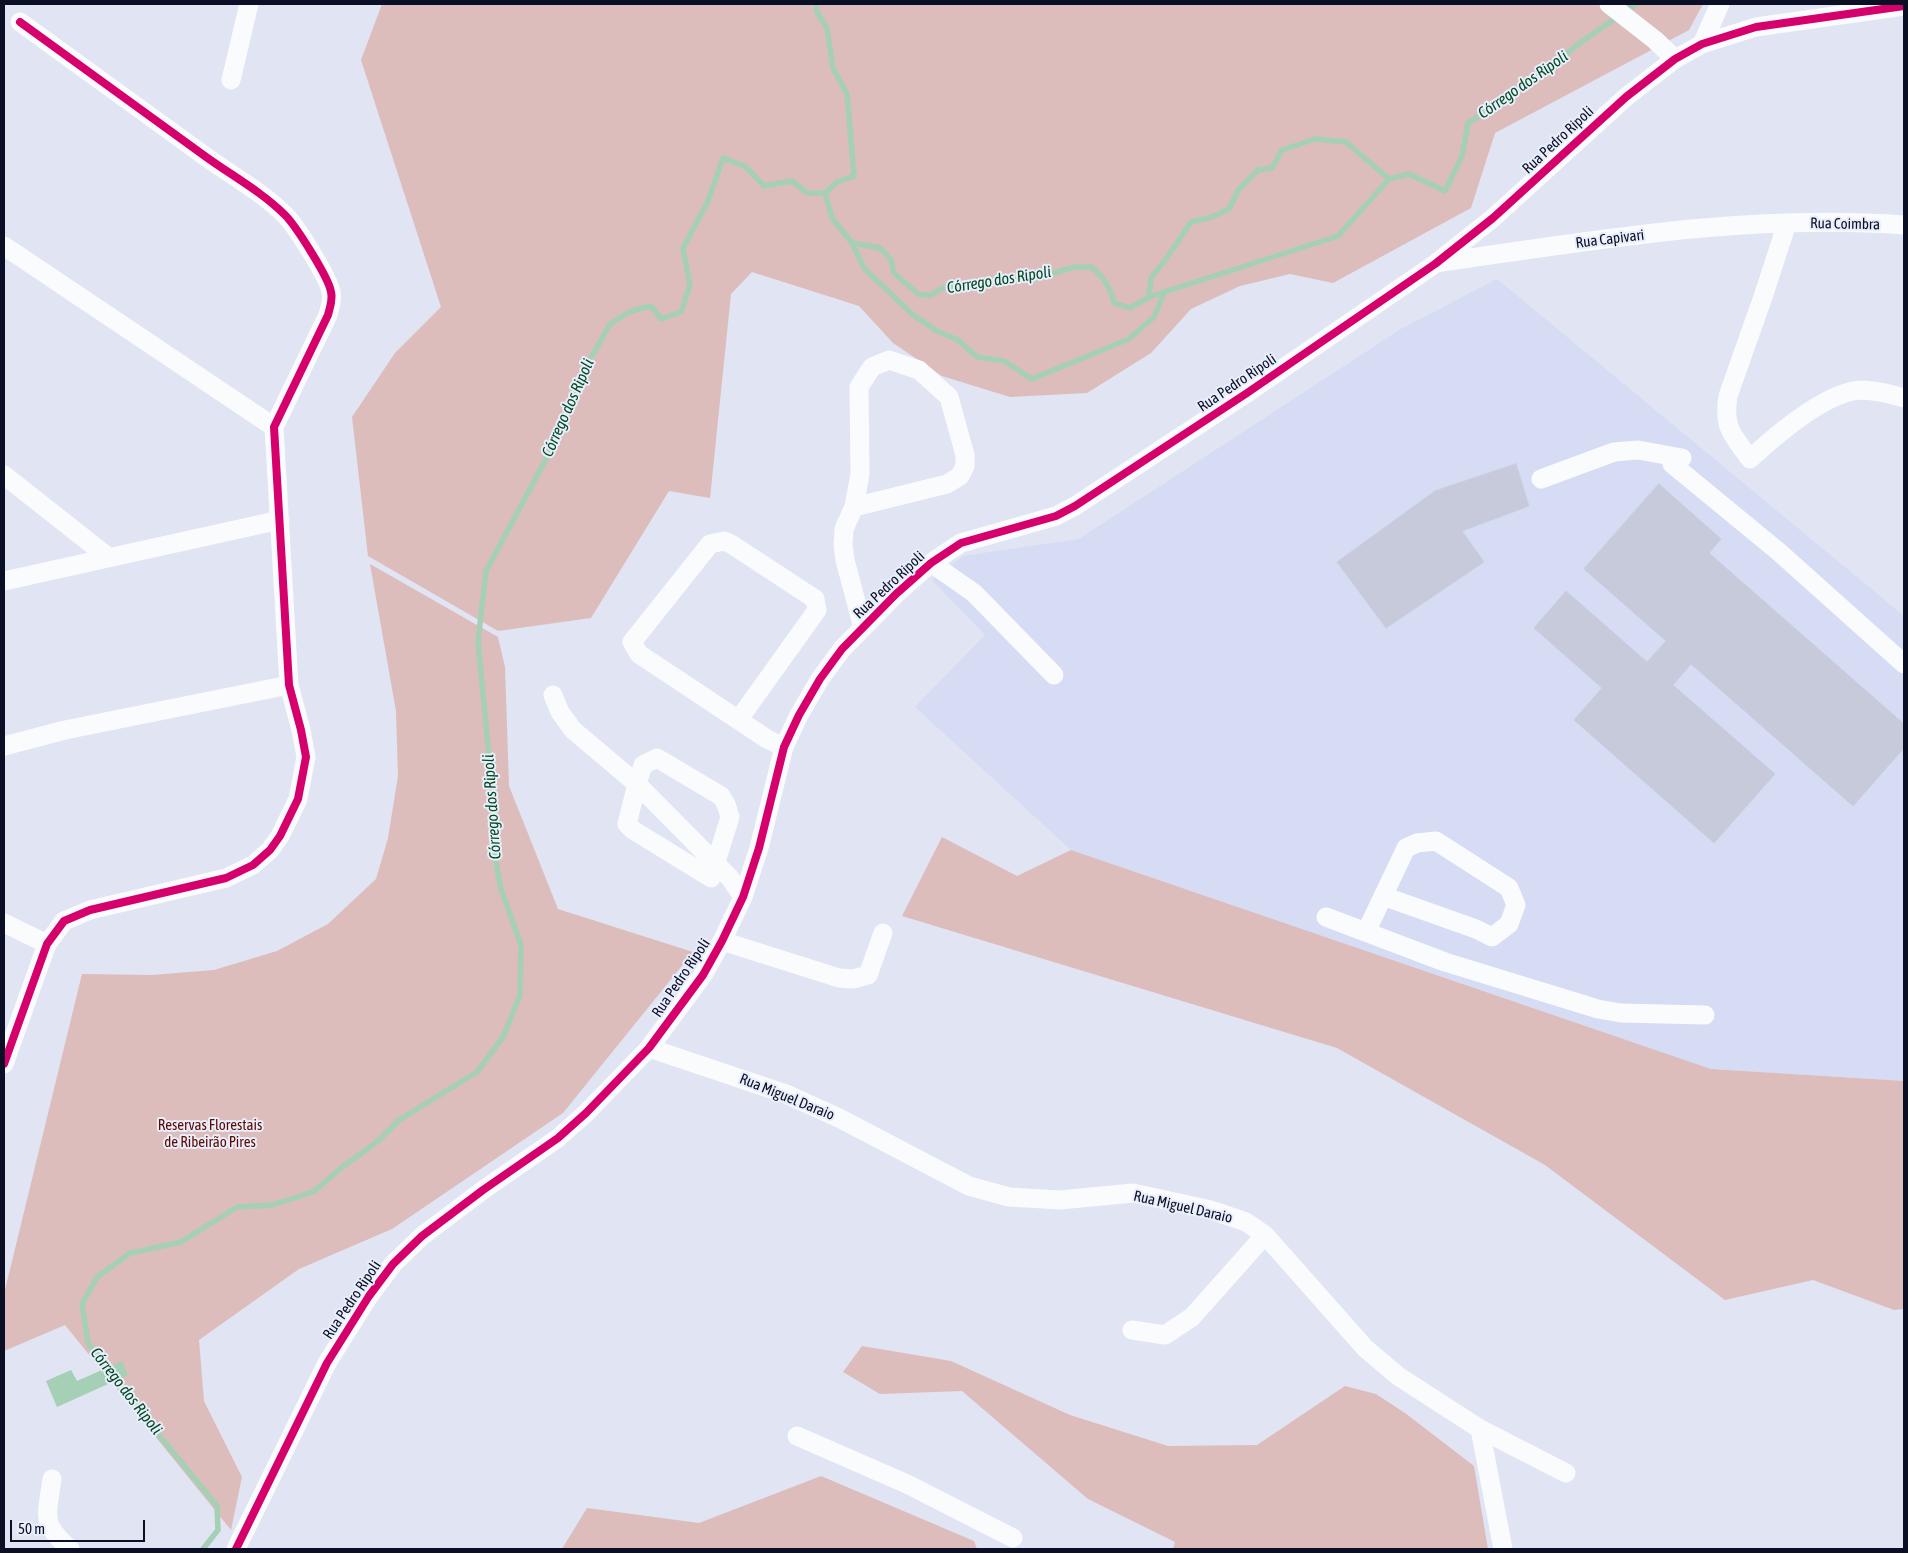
<!DOCTYPE html>
<meta charset="utf-8">
<style>
body{margin:0}
#map{position:relative;width:1908px;height:1553px;overflow:hidden;background:#e0e4f3;font-family:"Asap Condensed",sans-serif}
canvas{display:block}
.frame{position:absolute;inset:0;border:5px solid #0a0f25;pointer-events:none}
.scale{position:absolute;left:10px;top:1520px;width:135px;height:22px;box-sizing:border-box;border:2px solid #0a0f25;border-top:0;padding-left:6px;font-size:15px;line-height:18px;white-space:nowrap;color:#0a0f25;-webkit-text-stroke:4px #e9eefb;paint-order:stroke}
</style>
<div id="map">
<canvas width="1908" height="1553"></canvas>
<div class="frame"></div>
<div class="scale">50 m</div>
</div>
<script>
const c = document.querySelector('canvas').getContext('2d');
c.lineJoin = 'round';
function fillPath(path, color) { c.fillStyle = color; c.fill(path, 'evenodd'); }
function trace(path, color, width, dash) { c.strokeStyle = color; c.lineWidth = width; c.lineCap = dash ? 'butt' : 'round'; c.setLineDash(dash || []); c.stroke(path); }
function drawText(font, color, halo, rows, align = 'center') {
  c.font = font + ' "Asap Condensed",sans-serif'; c.lineWidth = 4; c.setLineDash([]); c.textBaseline = 'middle'; c.strokeStyle = halo; c.fillStyle = color; for (const [text, x, y, turn = 0] of rows) {
    c.save(); c.translate(x, y); c.rotate((+turn || 0) * Math.PI / 180); c.textAlign = isNaN(turn) ? turn : align; if (halo) c.strokeText(text, 0, 0); c.fillText(text, 0, 0); c.restore();
  }
}
const built = new Path2D(`
 M1497 279 1904 616V1081L1711 1069 1071 850 915 707 985 635 932 580 963 556 1079 539 1401 329Z`);
const green = new Path2D(`
 M382 4H1703L1689 30 1495 133 1471 208 1333 283 1290 274 1240 286 1191 309 1151 353 1087 393 1010 397 942 376 893 343 859 306 752 272 731 294 710 498 669 491 591 618 498 631 368 556 352 417 395 353 441 307 361 60Z
 M370 564 498 637 505 667 509 786 558 909 693 952 563 1113 392 1229 299 1269 199 1340 204 1401 242 1477 231 1530 65 1325 4 1351V1294L82 974 152 975 214 970 277 951 328 924 376 879 388 838 398 776 396 711Z
 M942 837 1017 876 1071 850 1711 1069 1904 1081V1309L1894 1310 1813 1280 1725 1300 1545 1165 1337 1048 902 916Z
 M862 1346 951 1361 1070 1415 1168 1446 1257 1445 1345 1386 1376 1394 1405 1413 1474 1466 1488 1549H1173L1175 1542 1088 1499 962 1391 880 1394 843 1372Z
 M821 1476 974 1541 977 1549H562L587 1508 699 1523Z`);
const water = new Path2D(`
 M122 1361 128 1375 57 1407 46 1381 71 1370 77 1381Z`);
const stream = new Path2D(`
 M816 4 817 12 827 28 833 68 847 94 854 176 837 182 825 193
 M852 243 864 268 913 315 937 331 958 340 977 357 1004 361 1032 379 1129 339 1154 317 1164 293
 M1149 297 1151 278 1166 259 1191 222 1212 217 1229 209 1239 189 1258 170 1272 168 1282 150 1315 139 1346 142 1389 179
 M203 1549 218 1530 217 1506 131 1401 88 1343 82 1304 97 1277 130 1253 181 1242 237 1207 272 1205 313 1192 341 1168 378 1141 399 1120 477 1072 503 1037 520 995 521 945 501 889 492 842 493 798 478 641 486 571 561 431 576 384 610 324 631 311 651 306 661 319 681 312 690 285 683 248 708 201 723 158 746 167 764 186 792 181 807 193H825L832 218 852 243 880 248 891 260 894 273 918 294 930 296 942 288 994 280 1033 279 1074 267H1092C1104 278 1110 287 1114 303L1130 308 1149 297 1338 236 1389 179 1409 174 1445 191 1462 156 1468 123 1529 83 1584 40 1636 4`);
const building = new Path2D(`
 M1516 464 1529 506 1462 531 1484 562 1386 628 1337 562 1435 491Z
 M1659 484 1721 539 1709 553 1904 724V748L1853 806 1691 664 1673 685 1775 774 1714 843 1574 720 1602 688 1534 628 1566 591 1647 662 1666 641 1584 569Z`);
const minor = new Path2D(`
 M1609 4 1655 40 1675 59
 M1702 44 1720 4
 M231 80 249 4
 M1787 223 1764 294 1728 396C1723 428 1732 434 1750 459 1775 436 1828 390 1863 390 1877 391 1891 394 1904 398
 M4 246 274 427
 M1436 263C1590 241 1748 213 1904 225
 M1672 464 1779 552 1904 664
 M4 475 108 557
 M1541 479 1614 452 1638 450 1682 458
 M854 507 947 484 960 476 965 466V455L949 397 919 370 889 360 872 367 859 387 860 474 854 507 844 529 843 545 845 560 863 628
 M931 563 974 593 1054 675
 M4 581 280 520
 M553 695 560 712 573 730 637 784 730 878 743 897
 M739 719 817 610 815 599 731 544 724 541 710 544 632 642 639 654 767 739 784 747
 M4 746 65 730 289 685
 M657 758 721 796 726 804 730 817 711 878 633 830 627 824 637 784 643 765Z
 M1326 917 1445 962 1598 1009 1621 1013 1705 1015
 M4 923 47 944
 M1366 932 1406 848 1417 843 1436 841 1509 888 1516 905 1509 924 1492 937 1476 929 1383 896
 M722 941 839 978 853 979 868 975 883 933
 M649 1048 786 1094 839 1118 969 1186 1009 1197 1060 1200 1133 1193 1211 1210 1246 1222 1265 1235 1365 1348 1398 1376 1480 1429 1566 1473
 M4 1064 47 944 64 921 90 910 226 878 253 865 270 850 280 836 298 799 306 757 301 730 289 685 274 427 328 315C330 307 333 300 331 292 329 278 296 226 285 215 261 191 229 174 202 154 141 110 81 66 20 22
 M1132 1330 1165 1335 1192 1317 1265 1235
 M1480 1429 1503 1549
 M797 1436 907 1484 1013 1538
 M52 1479C47 1516 40 1523 70 1549
 M236 1549 327 1363 369 1296 393 1264 422 1236 483 1190 558 1138 586 1113 649 1048 703 975 722 941 743 897 759 848 784 747 799 715 820 679 842 649 896 594 931 563 961 543 1056 516 1075 506 1247 393 1435 264 1493 218 1626 97 1675 59 1702 44 1756 27 1904 6`);
const cycleway = new Path2D(`
 M4 1064 47 944 64 921 90 910 226 878 253 865 270 850 280 836 298 799 306 757 301 730 289 685 274 427 328 315C330 307 333 300 331 292 329 278 296 226 285 215 261 191 229 174 202 154 141 110 81 66 20 22
 M236 1549 327 1363 369 1296 393 1264 422 1236 483 1190 558 1138 586 1113 649 1048 703 975 722 941 743 897 759 848 784 747 799 715 820 679 842 649 896 594 931 563 961 543 1056 516 1075 506 1247 393 1435 264 1493 218 1626 97 1675 59 1702 44 1756 27 1904 6`);
const streetNames = [
 ["Rua Pedro Ripoli",1558,140,-43],
 ["Rua Coimbra",1845,224,1],
 ["Rua Capivari",1610,239,-7],
 ["Rua Pedro Ripoli",1237,383,-34],
 ["Rua Pedro Ripoli",889,585,-43],
 ["Rua Pedro Ripoli",681,978,-56],
 ["Rua Miguel Daraio",787,1097,22],
 ["Rua Miguel Daraio",1183,1207,13],
 ["Rua Pedro Ripoli",352,1300,-56]
];
const parkNames = [
 ["Reservas Florestais",210,1125],
 ["de Ribeirão Pires",210,1142]
];
const waterNames = [
 ["Córrego dos Ripoli",1523,85,-35],
 ["Córrego dos Ripoli",999,280,-9],
 ["Córrego dos Ripoli",568,408,-66],
 ["Córrego dos Ripoli",492,807,-94],
 ["Córrego dos Ripoli",126,1391,52]
];
fillPath(built, '#d5dcf3');
fillPath(green, '#ddbcbc');
fillPath(water, '#a5d0b5');
trace(stream, '#a5d0b5', 5.5);
fillPath(building, '#c6cadb');
trace(building, '#c9cee1', 1);
trace(minor, '#fafbfd', 19);
trace(cycleway, '#d6006c', 8);
drawText('15px', '#0a0f25', '#e9eefb', streetNames);
drawText('15px', '#5d0800', '#e9eefb', parkNames);
drawText('italic 16px', '#004a21', '#e9eefb', waterNames);
</script>
